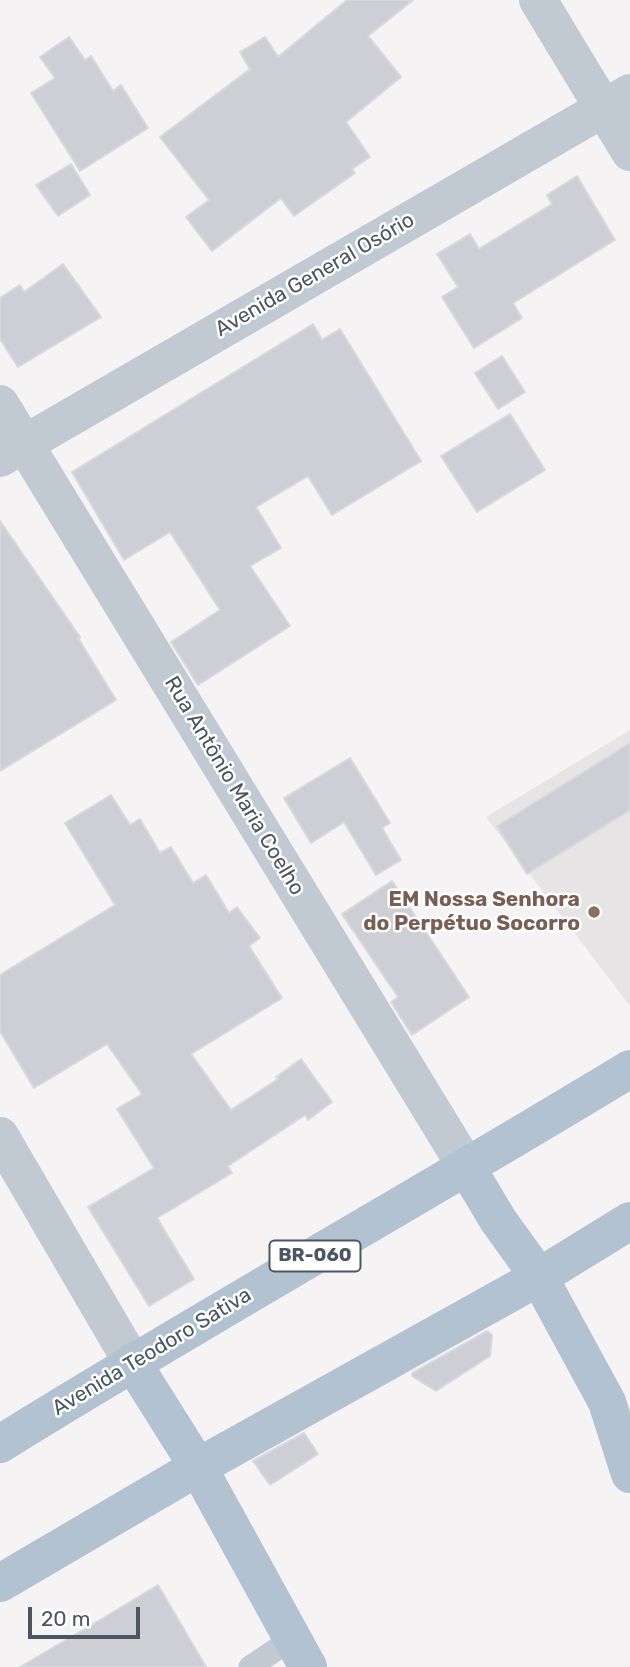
<!DOCTYPE html>
<meta charset="utf-8">
<style>
body{margin:0}
#map{position:relative;width:630px;height:1667px;overflow:hidden;background:#f5f3f3;font-family:Rubik,sans-serif}
canvas{display:block}
.scale{position:absolute;left:28px;top:1607px;width:112px;height:32px;box-sizing:border-box;border:4px solid #4a5661;border-top:0;padding-left:9px;font-size:21px;line-height:24px;white-space:nowrap;color:#4a5661;-webkit-text-stroke:5px #fff;paint-order:stroke}
</style>
<div id="map">
<canvas width="630" height="1667"></canvas>
<div class="scale">20 m</div>
</div>
<script>
const c = document.querySelector('canvas').getContext('2d');
c.lineJoin = 'round';
function fillPath(path, color) { c.fillStyle = color; c.fill(path, 'evenodd'); }
function trace(path, color, width, dash) { c.strokeStyle = color; c.lineWidth = width; c.lineCap = dash ? 'butt' : 'round'; c.setLineDash(dash || []); c.stroke(path); }
function drawText(font, color, halo, rows, align = 'center') {
  c.font = font + ' Rubik,sans-serif'; c.lineWidth = 5; c.setLineDash([]); c.textBaseline = 'middle'; c.strokeStyle = halo; c.fillStyle = color; for (const [text, x, y, turn = 0] of rows) {
    c.save(); c.translate(x, y); c.rotate((+turn || 0) * Math.PI / 180); c.textAlign = isNaN(turn) ? turn : align; if (halo) c.strokeText(text, 0, 0); c.fillText(text, 0, 0); c.restore();
  }
}
const education = new Path2D(`
 M630 730V1006L486 817Z`);
const building = new Path2D(`
 M347 0H413L368 36 401 77 346 122 370 157 352 169 355 173 294 216 281 198 212 251 186 217 209 200 160 137 250 69 240 52 265 37 278 57Z
 M69 37 85 60 91 56 113 91 121 85 148 128 80 171 31 93 55 78 40 57Z
 M71 164 90 195 58 216 36 185Z
 M577 176 615 240 513 303 522 318 474 348 442 297 458 287 437 254 470 234 479 249 552 204 547 195Z
 M63 264 101 317 18 367 0 339V298L20 285 24 292Z
 M313 324 322 340 340 329 421 461 332 515 308 476 256 507 281 548 250 566 290 626 198 685 171 642 220 610 170 532 124 560 72 472Z
 M502 356 525 392 498 409 475 373Z
 M510 414 545 470 477 512 441 456Z
 M0 521 80 637 78 638 116 700 0 771Z
 M630 743V810L527 874 497 826Z
 M350 758 390 823 382 828 401 860 376 875 344 822 311 843 284 798Z
 M111 795 130 825 140 819 160 853 171 847 193 883 206 875 229 913 237 907 260 938 249 946 282 998 191 1054 231 1110 278 1079 276 1077 301 1059 332 1102 308 1120 305 1115 228 1166 232 1173 157 1218 194 1279 149 1306 88 1207 154 1168 117 1109 142 1094 107 1044 34 1088 0 1031V975L115 905 65 823Z
 M392 881 469 997 412 1035 391 1002 398 997 342 914Z
 M487 1331 492 1335 490 1356 436 1391 412 1376V1373Z
 M304 1433 318 1454 270 1485 253 1461Z
 M158 1585 206 1667H20L105 1617Z`);
const lane = new Path2D(`
 M250 1667 292 1639`);
const street = new Path2D(`
 M538 0 630 152
 M0 404 467 1168
 M0 458 630 93
 M0 1136 132 1362`);
const primary = new Path2D(`
 M467 1168 498 1220 539 1277 607 1402 630 1474
 M132 1362 198 1467 308 1667
 M0 1444C208 1315 421 1196 630 1069
 M0 1583 198 1467 539 1277 630 1221`);
const markers = [
 [594,912,7,"#8d6e63"]
];
const shields = [
 [315,1256,91]
];
const shieldNames = [
 ["BR-060",315,1256]
];
const streetNames = [
 ["Avenida General Osório",315,275,-30],
 ["Rua Antônio Maria Coelho",234,786,59],
 ["Avenida Teodoro Sativa",152,1352,-31]
];
const educationNames = [
 ["EM Nossa Senhora",580,900],
 ["do Perpétuo Socorro",580,924]
];
fillPath(education, '#e6e4e5');
fillPath(building, '#cdcfd5');
trace(building, '#d7d9de', 2);
trace(lane, '#c1cad2', 23);
trace(street, '#c1cad2', 38);
trace(primary, '#b3c2d1', 38);
for (const [x, y, r, color] of markers) { const dot = new Path2D(); dot.arc(x, y, r, 0, 2 * Math.PI); c.fillStyle = color; c.fill(dot); trace(dot, '#fff', 2.5); }
for (const [x, y, w] of shields) { const box = new Path2D(); box.roundRect(x - w / 2, y - 15.5, w, 31, 5); c.fillStyle = '#fff'; c.fill(box); trace(box, '#4a5661', 2); }
drawText('bold 19px', '#4a5661', null, shieldNames);
drawText('21px', '#4a5661', '#fff', streetNames);
drawText('bold 21px', '#785e54', '#fff', educationNames, 'right');
</script>
